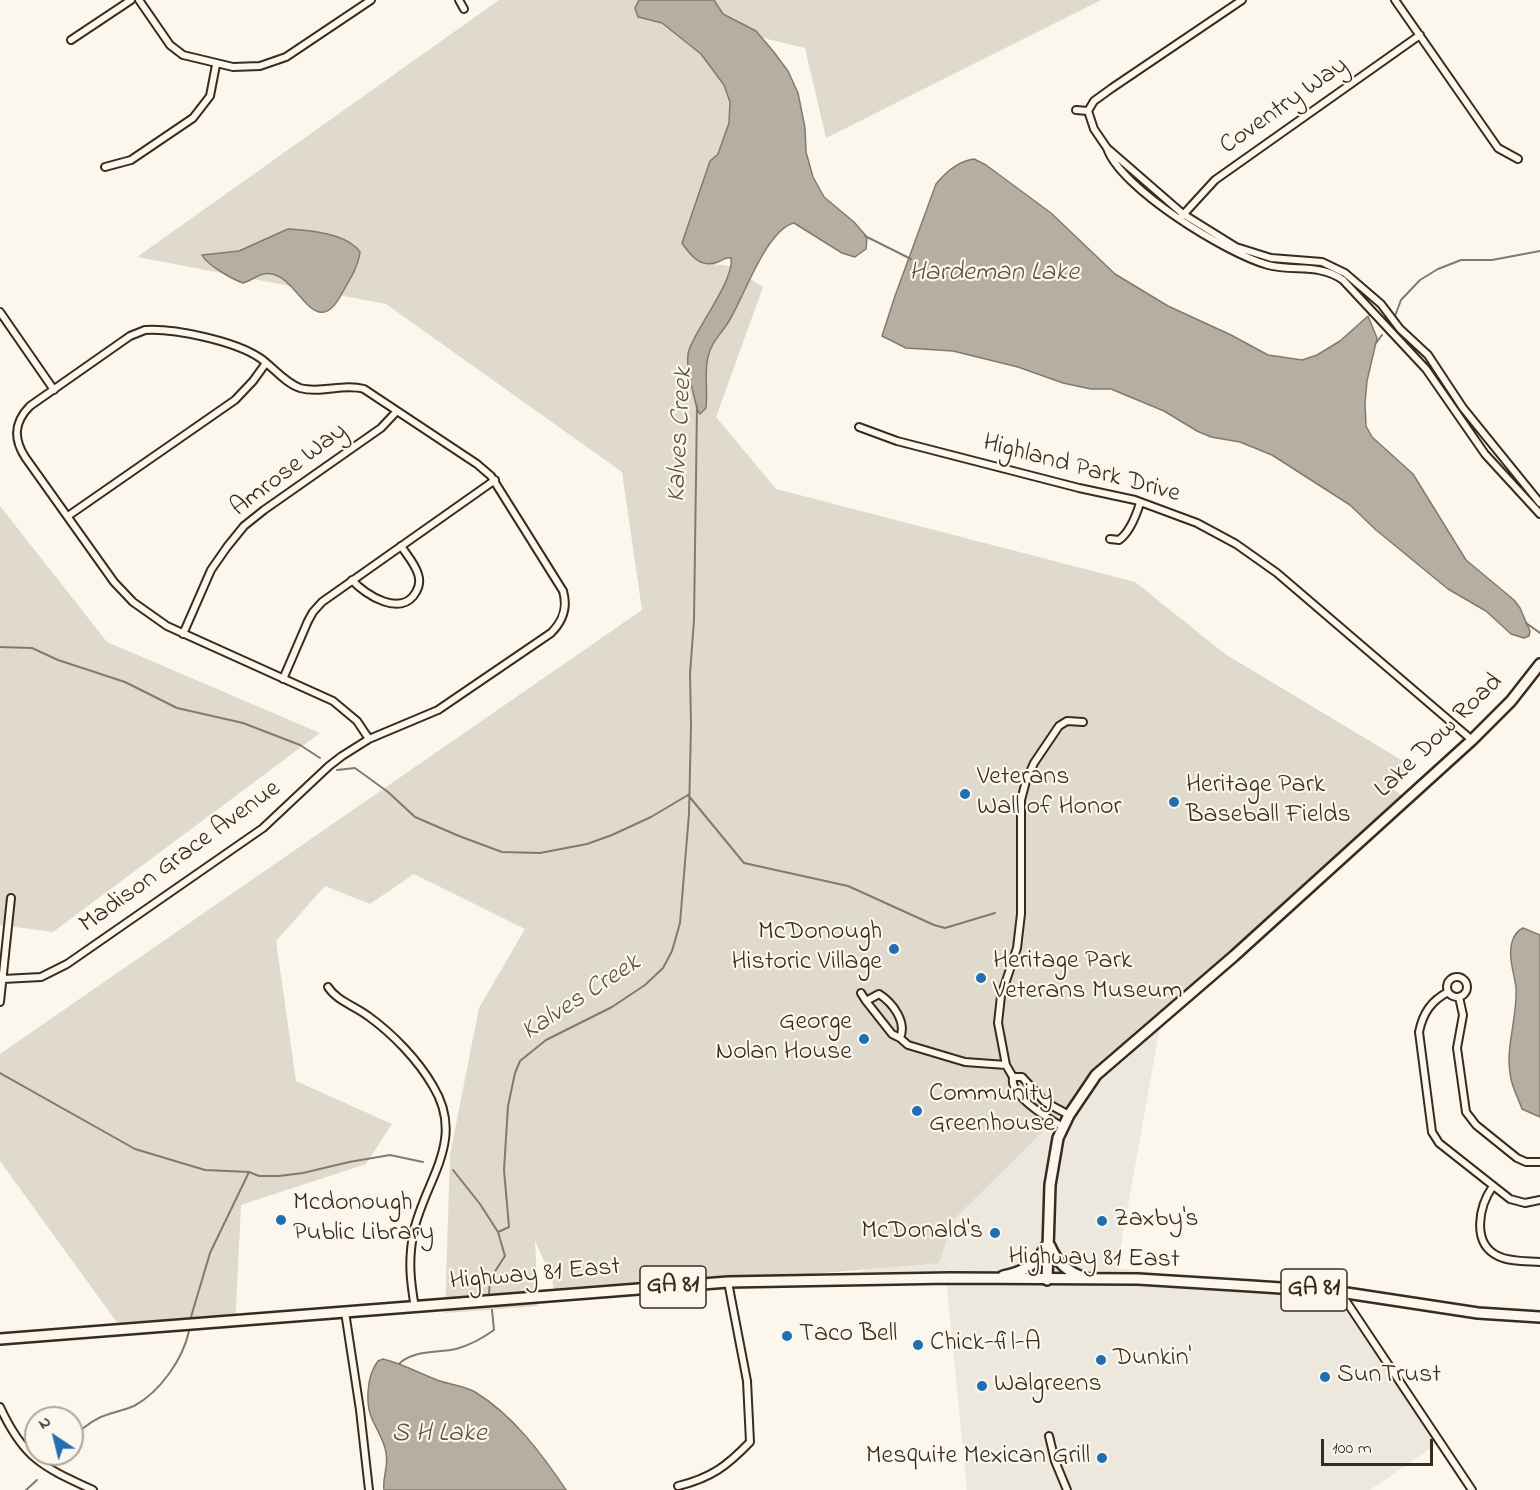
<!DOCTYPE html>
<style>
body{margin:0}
#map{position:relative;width:1540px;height:1490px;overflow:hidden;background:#fbf7ec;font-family:"Indie Flower",sans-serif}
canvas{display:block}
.north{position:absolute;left:24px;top:1406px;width:60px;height:60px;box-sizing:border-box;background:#fbf7ec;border:2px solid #aea59a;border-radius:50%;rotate:325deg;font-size:16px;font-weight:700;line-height:24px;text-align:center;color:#3b2a1e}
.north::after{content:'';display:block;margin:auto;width:21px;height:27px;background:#1f6fb2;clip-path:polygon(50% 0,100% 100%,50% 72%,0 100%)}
.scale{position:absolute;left:1321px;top:1439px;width:112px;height:27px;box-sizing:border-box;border:3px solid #3b2a1e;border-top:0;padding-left:8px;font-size:18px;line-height:21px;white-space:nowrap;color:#3b2a1e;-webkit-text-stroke:4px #fbf7ec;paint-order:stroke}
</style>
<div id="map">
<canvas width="1540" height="1490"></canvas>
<div class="north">N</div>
<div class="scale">100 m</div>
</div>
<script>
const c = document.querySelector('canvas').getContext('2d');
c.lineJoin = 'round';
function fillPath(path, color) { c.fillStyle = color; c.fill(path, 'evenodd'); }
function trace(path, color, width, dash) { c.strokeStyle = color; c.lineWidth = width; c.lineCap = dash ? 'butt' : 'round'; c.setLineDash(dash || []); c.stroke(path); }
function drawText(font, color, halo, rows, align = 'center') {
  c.font = font + ' "Indie Flower",sans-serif'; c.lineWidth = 4.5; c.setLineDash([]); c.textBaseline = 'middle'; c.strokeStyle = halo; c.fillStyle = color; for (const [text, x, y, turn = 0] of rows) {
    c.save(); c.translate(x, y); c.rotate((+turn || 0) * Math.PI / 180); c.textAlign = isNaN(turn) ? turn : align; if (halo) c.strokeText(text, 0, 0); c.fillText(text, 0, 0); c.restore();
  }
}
const built = new Path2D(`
 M1162 1015 1117 1268 1335 1296 1438 1443 1370 1490H967L946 1277 848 1283Z`);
const green = new Path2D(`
 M499 0H639L635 8 642 19 662 23 701 54 724 85 730 102 729 123 718 154 710 161 682 243 691 256 702 263 730 266 763 287 716 417 776 489 1135 582 1225 654 1413 767 1392 788 1410 802 1157 1019 953 1220 939 1263 555 1296 552 1278 535 1241 538 1306 445 1313 450 1155 479 1008 525 929 414 874 370 904 325 886 276 941 296 1081 392 1124 366 1164 241 1205 235 1328 126 1335 0 1161V1054L642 610 622 472 386 304 137 257Z
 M714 0H1101L826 138 805 48 763 38 756 31 723 14Z
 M0 506 107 642 320 733 53 932 0 925Z`);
const water = new Path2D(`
 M639 0H714L723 14 756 31 773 51 788 71 798 93 805 128 806 152 813 177 824 197 854 222 867 237 866 249 855 257 842 253 794 223C766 230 744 297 729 321 722 333 711 342 708 357 704 373 708 391 706 408L700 414 697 409C694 394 684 364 689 350 697 327 735 279 731 258 725 257 723 260 718 262 701 269 690 255 682 243L710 161 718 154 729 123 730 102 724 85 701 54 662 23 638 17 635 8Z
 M974 159 986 165 1051 213 1115 274 1168 306 1231 335 1268 355 1302 360 1317 355 1340 341 1368 316 1377 338 1367 381 1365 403 1366 426 1372 437 1413 474 1466 560 1514 600 1520 608 1530 631 1529 636 1524 638 1511 634 1486 611 1448 589 1376 530 1350 505 1272 455 1240 442 1211 437 1197 431 1164 411 1111 389H1091L1063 383 1018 367 953 351 906 348 882 336 895 296 936 184C945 173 959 161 974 159Z
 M288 229C308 230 348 234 360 252 358 268 348 282 341 295 317 340 299 284 278 276 261 269 257 279 243 283 232 279 207 265 202 255L239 251Z
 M1523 928 1540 935V1117L1522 1109C1519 1100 1513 1089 1511 1079 1504 1049 1518 1018 1516 987 1514 973 1508 957 1512 942 1514 935 1517 931 1523 928Z
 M383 1359C404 1364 420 1374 440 1381 452 1385 464 1386 475 1392 513 1415 542 1454 566 1490H384C382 1478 389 1466 386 1453 385 1442 377 1430 372 1419 365 1403 367 1375 378 1361Z`);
const stream = new Path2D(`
 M865 236 911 259
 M1395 316 1401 300 1420 280 1438 269 1461 260H1492L1540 251
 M1376 343 1382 335
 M1526 623 1540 633
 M0 647 32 648 58 660 125 682 177 708 243 723 300 745 320 758
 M337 770 355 768 388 792 415 817 459 836 502 852 540 853 587 844 612 835 651 817 688 795
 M688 795 744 863 848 886 934 925 945 928 995 913
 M0 1073 135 1149 205 1170 249 1172 259 1176H279L303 1173 349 1162 390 1155 423 1162
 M453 1170 480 1204 498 1232 505 1256 490 1279 489 1293
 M498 1232 509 1227 504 1170 508 1106 515 1073 520 1061 546 1040 612 1007 645 985 663 968 672 951 680 923 689 814 691 725 690 674 694 620 697 406
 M191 1317 210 1253 249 1172
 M399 1364C412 1350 438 1353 456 1349 470 1345 483 1338 494 1330L492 1310
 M72 1438C83 1427 97 1417 112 1413 119 1411 127 1409 134 1406 160 1392 183 1359 189 1331
 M26 1490 37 1480`);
const street = new Path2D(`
 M139 0 170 45 183 55 233 67 260 66 286 57 371 0
 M459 0 464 9
 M1395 0 1498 148 1518 159
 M71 40 131 0
 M1076 110 1088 111 1094 101 1112 88 1242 0
 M1088 111 1094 129 1107 148 1183 214 1236 247 1271 258 1322 262 1345 273 1381 304 1400 329 1428 355 1463 408 1540 503
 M1107 148C1120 188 1227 254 1268 265 1294 272 1319 263 1343 280L1426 369 1485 454 1540 514
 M105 167 131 160 193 118 210 96 216 65
 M1182 216 1215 180 1420 35
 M0 312 54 390
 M145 330C174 328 235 341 260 358 273 367 285 383 300 388 321 394 343 383 364 389L477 464 491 476 563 591C568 608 563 621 551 633L438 710 369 739 357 721 333 701 167 626 133 602 114 582 25 457C13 438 14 422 30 406L130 336Z
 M859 427 897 441 1079 488 1135 500 1197 523 1236 544 1277 573 1472 740
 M68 516 235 400 253 381 266 363
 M1110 539 1119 540C1130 532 1136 516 1140 503
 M352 580C365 595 402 618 416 592 419 587 420 580 418 574 415 564 407 555 401 546
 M183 634 211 570 227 547 244 526 264 510 381 428 397 411
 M283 679 308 621 313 612 322 602 495 480
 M1447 987a10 10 0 1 1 20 0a10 10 0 1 1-20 0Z
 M3 979 41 977 67 964 263 828 329 766 342 756 369 739
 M328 987C337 1001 355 1006 368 1016 393 1034 418 1060 433 1086 466 1140 426 1179 414 1230 408 1259 410 1279 415 1308
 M1448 992C1431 1001 1423 1013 1419 1032L1432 1132 1439 1143 1510 1199 1525 1203 1540 1200
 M861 993 866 1001
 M1459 997 1463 1015 1457 1048 1466 1112 1476 1125 1517 1158 1526 1162H1540
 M0 1002 11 898
 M900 1038C907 1022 893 1003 879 994L866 1001 892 1034 900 1038 908 1045 965 1062 1006 1065
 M1013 1077 1006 1065 998 1023 1001 996 1017 948 1021 914V800L1026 781 1034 763 1059 726 1067 721 1083 722
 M1063 1127C1049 1119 1020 1102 1014 1086 1012 1083 1013 1080 1013 1077H1022L1045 1102 1069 1115
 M1493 1186C1479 1206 1471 1243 1498 1256 1510 1262 1527 1261 1540 1262
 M1340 1292 1472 1490
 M345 1312 360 1410 369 1490
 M0 1407C24 1459 43 1467 93 1490
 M1049 1436 1055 1461 1067 1490
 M678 1486C711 1478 727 1466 750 1442L747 1381 728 1282`);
const secondary = new Path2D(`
 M1050 1246C1057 1263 1068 1272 1085 1278
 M1003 1276C1023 1272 1037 1265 1046 1246
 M1047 1280 1050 1185 1058 1138 1069 1115 1096 1075 1234 956 1472 740 1511 701 1540 664`);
const primary = new Path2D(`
 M0 1339 728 1282 950 1278 1138 1279 1251 1286 1340 1292 1478 1313 1540 1317`);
const markers = [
 [965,794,6,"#1f6fb2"],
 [1174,802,6,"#1f6fb2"],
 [894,949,6,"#1f6fb2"],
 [981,978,6,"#1f6fb2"],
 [864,1039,6,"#1f6fb2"],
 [917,1111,6,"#1f6fb2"],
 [281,1220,6,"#1f6fb2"],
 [1102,1221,6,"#1f6fb2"],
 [995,1233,6,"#1f6fb2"],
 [787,1336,6,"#1f6fb2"],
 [918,1345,6,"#1f6fb2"],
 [1101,1360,6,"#1f6fb2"],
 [1325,1377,6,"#1f6fb2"],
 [982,1386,6,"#1f6fb2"],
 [1102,1458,6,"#1f6fb2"]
];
const shields = [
 [673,1287,66],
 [1314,1290,66]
];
const shieldNames = [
 ["GA 81",673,1287],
 ["GA 81",1314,1290]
];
const streetNames = [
 ["Coventry Way",1285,107,-35],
 ["Highland Park Drive",1081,470,15],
 ["Amrose Way",290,471,-37],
 ["Lake Dow Road",1440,737,-44],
 ["Madison Grace Avenue",181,858,-36],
 ["Highway 81 East",1094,1260,1],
 ["Highway 81 East",535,1276,-5]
];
const poiNames = [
 ["Veterans",977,779],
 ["Wall of Honor",977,809],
 ["Heritage Park",1186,787],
 ["Baseball Fields",1186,817],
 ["McDonough",882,934,"right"],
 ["Historic Village",882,964,"right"],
 ["Heritage Park",993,963],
 ["Veterans Museum",993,993],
 ["George",852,1024,"right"],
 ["Nolan House",852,1054,"right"],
 ["Community",929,1096],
 ["Greenhouse",929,1126],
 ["Mcdonough",293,1205],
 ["Public Library",293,1235],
 ["Zaxby's",1114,1221],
 ["McDonald's",983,1233,"right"],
 ["Taco Bell",799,1336],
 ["Chick-fil-A",930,1345],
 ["Dunkin'",1113,1360],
 ["SunTrust",1337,1377],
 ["Walgreens",994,1386],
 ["Mesquite Mexican Grill",1090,1458,"right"]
];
const waterNames = [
 ["Hardeman Lake",994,275],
 ["Kalves Creek",682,435,-87],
 ["Kalves Creek",582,999,-33],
 ["S H Lake",439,1436]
];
fillPath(built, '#ede8dd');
fillPath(green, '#dfd9ce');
fillPath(water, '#b6aea2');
trace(water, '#85796d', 1.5);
trace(stream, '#85796d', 2);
trace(street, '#3b2a1e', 10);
trace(secondary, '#3b2a1e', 14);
trace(primary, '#3b2a1e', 14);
trace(street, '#fbf7ec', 6);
trace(secondary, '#fbf7ec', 9);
trace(primary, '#fbf7ec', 9);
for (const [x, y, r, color] of markers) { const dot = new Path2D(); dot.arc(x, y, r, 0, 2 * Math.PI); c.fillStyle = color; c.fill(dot); trace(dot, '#fbf7ec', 2); }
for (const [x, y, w] of shields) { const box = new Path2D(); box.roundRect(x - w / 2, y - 21, w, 42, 4.5); c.fillStyle = '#fbf7ec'; c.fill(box); trace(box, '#3b2a1e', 1.5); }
drawText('bold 24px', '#3b2a1e', null, shieldNames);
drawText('26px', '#3b2a1e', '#fbf7ec', streetNames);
drawText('26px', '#3b2a1e', '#fbf7ec', poiNames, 'left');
drawText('italic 27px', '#605246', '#fbf7ec', waterNames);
</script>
